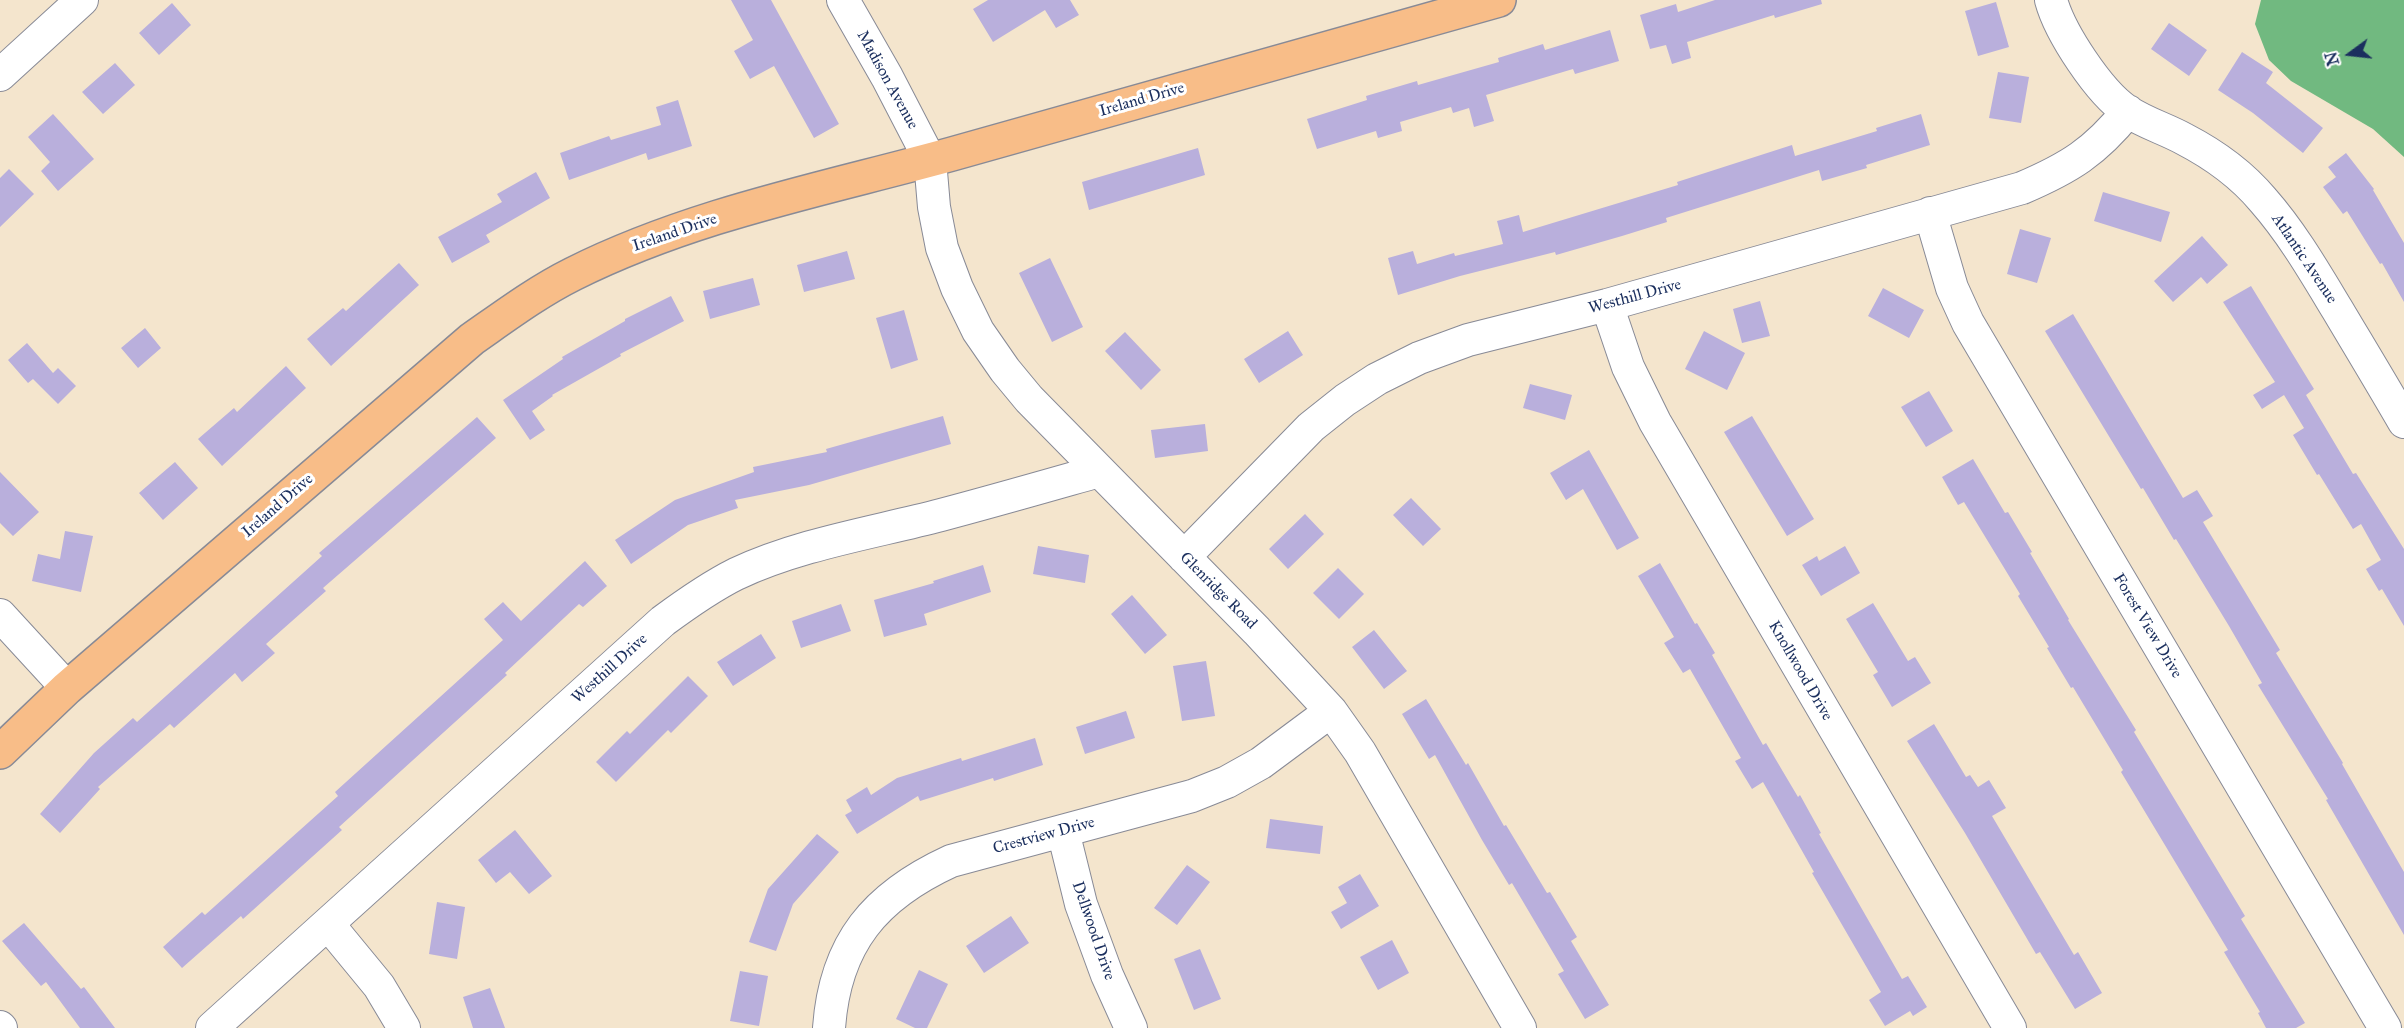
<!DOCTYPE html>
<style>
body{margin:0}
#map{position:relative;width:2404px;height:1028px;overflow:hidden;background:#f4e5cd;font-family:"IM FELL Great Primer",serif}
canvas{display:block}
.north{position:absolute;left:2320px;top:24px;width:60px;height:60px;-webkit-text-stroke:4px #fff;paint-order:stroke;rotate:255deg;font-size:16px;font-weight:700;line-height:24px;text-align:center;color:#1b2f5e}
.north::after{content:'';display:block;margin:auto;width:21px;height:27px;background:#1b2f5e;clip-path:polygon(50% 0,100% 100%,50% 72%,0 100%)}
</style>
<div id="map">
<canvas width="2404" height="1028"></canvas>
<div class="north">N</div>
</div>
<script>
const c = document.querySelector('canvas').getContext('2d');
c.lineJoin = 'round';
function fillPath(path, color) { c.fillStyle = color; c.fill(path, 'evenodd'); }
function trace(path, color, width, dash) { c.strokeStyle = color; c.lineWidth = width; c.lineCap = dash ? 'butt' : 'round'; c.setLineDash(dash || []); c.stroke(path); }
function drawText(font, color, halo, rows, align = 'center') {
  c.font = font + ' "IM FELL Great Primer",serif'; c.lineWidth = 6; c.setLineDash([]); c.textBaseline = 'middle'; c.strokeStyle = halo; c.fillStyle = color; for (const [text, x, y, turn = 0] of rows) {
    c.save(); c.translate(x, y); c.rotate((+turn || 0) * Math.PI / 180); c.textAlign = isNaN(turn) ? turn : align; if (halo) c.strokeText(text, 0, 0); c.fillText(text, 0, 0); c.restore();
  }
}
const forest = new Path2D(`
 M2261 0H2404V157L2373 129 2291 81 2269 60 2255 24Z`);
const building = new Path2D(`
 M731 0H771L839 124 814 138 774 66 750 79 734 51 753 40Z
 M988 0H1070L1079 15 1056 28 1045 10 993 42 973 9Z
 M1715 0H1821L1822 4 1775 18 1774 15 1687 42 1691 58 1672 64 1666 45 1650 49 1640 15 1676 4 1678 12Z
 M1996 2 2009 47 1978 56 1965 11Z
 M172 3 191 25 159 55 139 33Z
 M2169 23 2207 50 2189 76 2151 49Z
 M1610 30 1619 61 1575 74 1573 69 1486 95 1494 121 1474 127 1469 108 1453 113 1451 107 1400 122 1402 131 1378 138 1376 131 1317 149 1307 119 1367 100 1366 96 1417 81 1418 85 1499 62 1498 58 1543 44 1545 50Z
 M2242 52 2273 72 2266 83 2323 128 2303 153 2253 113 2218 90Z
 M115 63 135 85 103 114 82 92Z
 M1998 72 2029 77 2021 123 1989 118Z
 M678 100 692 146 648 160 646 153 569 180 560 153 609 136 611 140 661 125 656 107Z
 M53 114 94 159 58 191 41 171 50 162 28 137Z
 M1921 114 1930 145 1866 165 1867 168 1822 181 1819 170 1666 218 1667 222 1622 236 1556 255 1555 252 1460 276 1398 295 1388 258 1413 251 1417 264 1454 253 1455 256 1503 244 1497 221 1519 215 1523 232 1678 185 1677 182 1792 145 1795 156 1877 131 1876 128Z
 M1198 148 1205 175 1089 210 1082 182Z
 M2346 153 2374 189 2373 190 2404 243V302L2382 263 2380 264 2347 211 2343 214 2323 187 2336 177 2328 167Z
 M9 169 34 194 0 227V178Z
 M536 172 550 198 486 235 490 242 452 263 438 237 502 202 497 194Z
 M2103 192 2170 212 2161 242 2094 221Z
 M2020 229 2051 238 2037 283 2007 274Z
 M2202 236 2228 265 2207 284 2201 277 2173 302 2154 281Z
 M847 251 855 279 804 292 797 265Z
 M1050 258 1083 327 1052 342 1019 273Z
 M399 263 419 285 331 366 307 339 343 308 346 311Z
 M753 278 760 305 710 319 703 291Z
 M2251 286 2314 389 2306 395 2353 474 2356 473 2404 549V626L2382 589 2379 591 2366 569 2381 560 2361 524 2353 529 2319 474 2317 475 2293 435 2304 428 2284 395 2262 409 2253 395 2275 382 2223 302Z
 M1883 288 1924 310 1909 338 1868 316Z
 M671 296 684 321 620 354 621 356 552 395 553 396 532 411 545 430 530 440 503 400 563 359 562 357 625 321V319Z
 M1760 301 1770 336 1742 343 1733 309Z
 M904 310 918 360 891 369 876 318Z
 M2073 314 2183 498 2197 490 2213 516 2203 522 2280 650 2276 653 2343 763 2342 764 2404 872V935L2326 800 2328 799 2258 685 2262 683 2229 626 2176 539 2174 540 2143 488 2141 489 2045 331Z
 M145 328 161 348 138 368 121 348Z
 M1288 331 1303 355 1259 383 1244 359Z
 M1704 331 1745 353 1727 390 1685 369Z
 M1125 332 1161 370 1141 390 1105 351Z
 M27 343 53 373 58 368 76 386 58 404 33 379 28 383 8 360Z
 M286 366 306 388 222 466 198 439 234 408 237 412Z
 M1530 384 1572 395 1565 420 1523 408Z
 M1929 391 1953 431 1926 447 1901 407Z
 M943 416 951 444 809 485 735 500 738 508 688 525 631 564 615 540 675 500 754 472 753 467 827 452 826 449Z
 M1752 416 1814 519 1787 536 1724 432Z
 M477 417 496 438 323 588 326 591 266 644 275 653 242 682 235 673 174 728 170 724 98 787 100 789 60 833 40 814 94 753 133 718 137 722 322 556 319 553Z
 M1205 424 1208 451 1155 458 1151 430Z
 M1589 450 1639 538 1617 550 1583 489 1566 500 1550 473Z
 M1973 459 2005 513 2008 512 2032 552 2030 553 2069 619 2068 620 2136 730 2134 732 2245 916 2241 919 2305 1023 2296 1028H2266L2258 1013 2260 1012 2224 952 2228 950 2121 772 2123 770 2073 687 2071 688 2047 648 2049 647 2018 596 2020 594 1964 502 1958 505 1942 477Z
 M175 462 198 488 163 520 139 493Z
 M0 472 39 512 13 536 0 523Z
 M1411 498 1441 529 1423 546 1393 515Z
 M1305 514 1324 534 1288 569 1269 549Z
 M65 531 93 536 81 592 32 581 38 554 60 559Z
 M1038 546 1089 555 1085 583 1033 574Z
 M1845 546 1860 573 1821 596 1802 565 1817 556 1819 561Z
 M585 561 607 586 583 607 579 604 505 673 507 675 339 827 342 830 243 919 241 916 182 968 163 947 202 912 205 915 338 796 335 792 503 640 484 619 503 602 521 621Z
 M1660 563 1695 624 1697 623 1715 653 1712 655 1763 745 1766 743 1798 797 1800 795 1821 833 1819 834 1902 979 1908 976 1927 1007 1913 1016 1910 1011 1885 1026 1869 1000 1881 992 1812 873 1814 872 1763 782 1752 789 1735 761 1741 758 1690 669 1683 673 1664 643 1674 637 1638 576Z
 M983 565 991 592 924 614 927 625 884 637 874 600 934 583 933 581Z
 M1338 568 1364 594 1339 619 1313 593Z
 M1132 595 1167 635 1145 654 1111 614Z
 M1873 603 1908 661 1915 657 1931 683 1892 707 1873 675 1878 672 1846 619Z
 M841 604 851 631 801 648 792 621Z
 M1374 630 1407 671 1384 689 1352 647Z
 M761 634 776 658 733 686 717 662Z
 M1206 661 1215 716 1182 721 1173 666Z
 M688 676 708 696 671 733 668 730 616 782 596 762 627 731 630 734Z
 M1426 699 1466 765 1468 763 1504 826 1506 825 1547 893 1550 892 1577 937 1571 941 1609 1005 1585 1019 1558 974 1564 971 1512 883 1509 885 1482 840 1435 755 1429 759 1402 714Z
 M1126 711 1135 738 1085 754 1076 727Z
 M1934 724 1966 777 1970 775 1978 787 1989 780 2006 808 1992 816 2074 955 2078 952 2102 993 2075 1009 2040 952 2036 954 1965 833 1907 741Z
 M1035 738 1043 765 994 781 993 778 920 801 918 796 857 834 845 815 852 811 846 800 867 787 871 795 897 778 961 758 962 761Z
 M1270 819 1323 826 1320 854 1266 848Z
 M515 830 552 876 529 894 510 872 496 883 478 860Z
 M817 834 839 852 793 904 776 951 749 942 768 889Z
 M1187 865 1210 882 1177 925 1154 908Z
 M1360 874 1379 906 1341 929 1331 912 1347 903 1338 887Z
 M437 902 465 907 457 959 429 954Z
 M1011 916 1029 943 984 973 966 946Z
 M24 923 81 989 84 987 115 1028H80L46 982 41 986 2 941Z
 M1392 940 1409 973 1378 990 1360 957Z
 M1200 949 1221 999 1194 1010 1174 959Z
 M919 970 948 984 927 1028H915L896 1019Z
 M740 971 768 976 759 1026 730 1021Z
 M490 988 505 1028H473L463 997Z`);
const minor = new Path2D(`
 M843 0 887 77 930 160 934 207 942 248 957 288 978 331 1005 370 1029 399 1257 631 1331 711 1360 752 1520 1028
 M2051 0C2060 33 2099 92 2127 111 2145 123 2166 129 2184 139 2213 154 2242 175 2263 200 2292 233 2314 271 2337 309 2359 346 2382 384 2404 422
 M0 75 82 0
 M1930 213 1952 288 1968 323 2385 1028
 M1607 305 1628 367 1655 422 2010 1028
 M1184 557 1311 427 1345 400 1377 379 1419 358 1468 340 1607 305 2022 188C2069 168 2095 152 2128 111
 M0 615 67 688
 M1063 831 1081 904 1107 975 1131 1028
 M328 924 379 986 404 1028
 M0 1027 1 1028
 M212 1028 663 621C686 604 710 587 736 574 800 544 872 533 941 515 994 501 1046 486 1099 471
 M829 1028C835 943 875 896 951 861L1192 796 1227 782 1261 763 1331 711`);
const major = new Path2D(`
 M0 752 67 688 472 339C505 316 537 292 573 274 693 214 825 189 952 154 1135 102 1317 51 1499 0`);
const streetNames = [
 ["Madison Avenue",887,80,61],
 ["Ireland Drive",1142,100,-16],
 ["Ireland Drive",675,233,-19],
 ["Atlantic Avenue",2304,259,56],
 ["Westhill Drive",1635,297,-15],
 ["Ireland Drive",278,506,-41],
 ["Glenridge Road",1218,591,45],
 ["Forest View Drive",2147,626,59],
 ["Westhill Drive",610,669,-42],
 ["Knollwood Drive",1800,671,60],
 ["Crestview Drive",1044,836,-15],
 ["Dellwood Drive",1093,931,71]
];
fillPath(forest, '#71b980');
fillPath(building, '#b9afdc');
trace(minor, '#888a96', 34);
trace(major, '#888a96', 36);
trace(minor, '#fff', 32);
trace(major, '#f8bd88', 33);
drawText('16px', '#1b2f5e', '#fff', streetNames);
</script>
